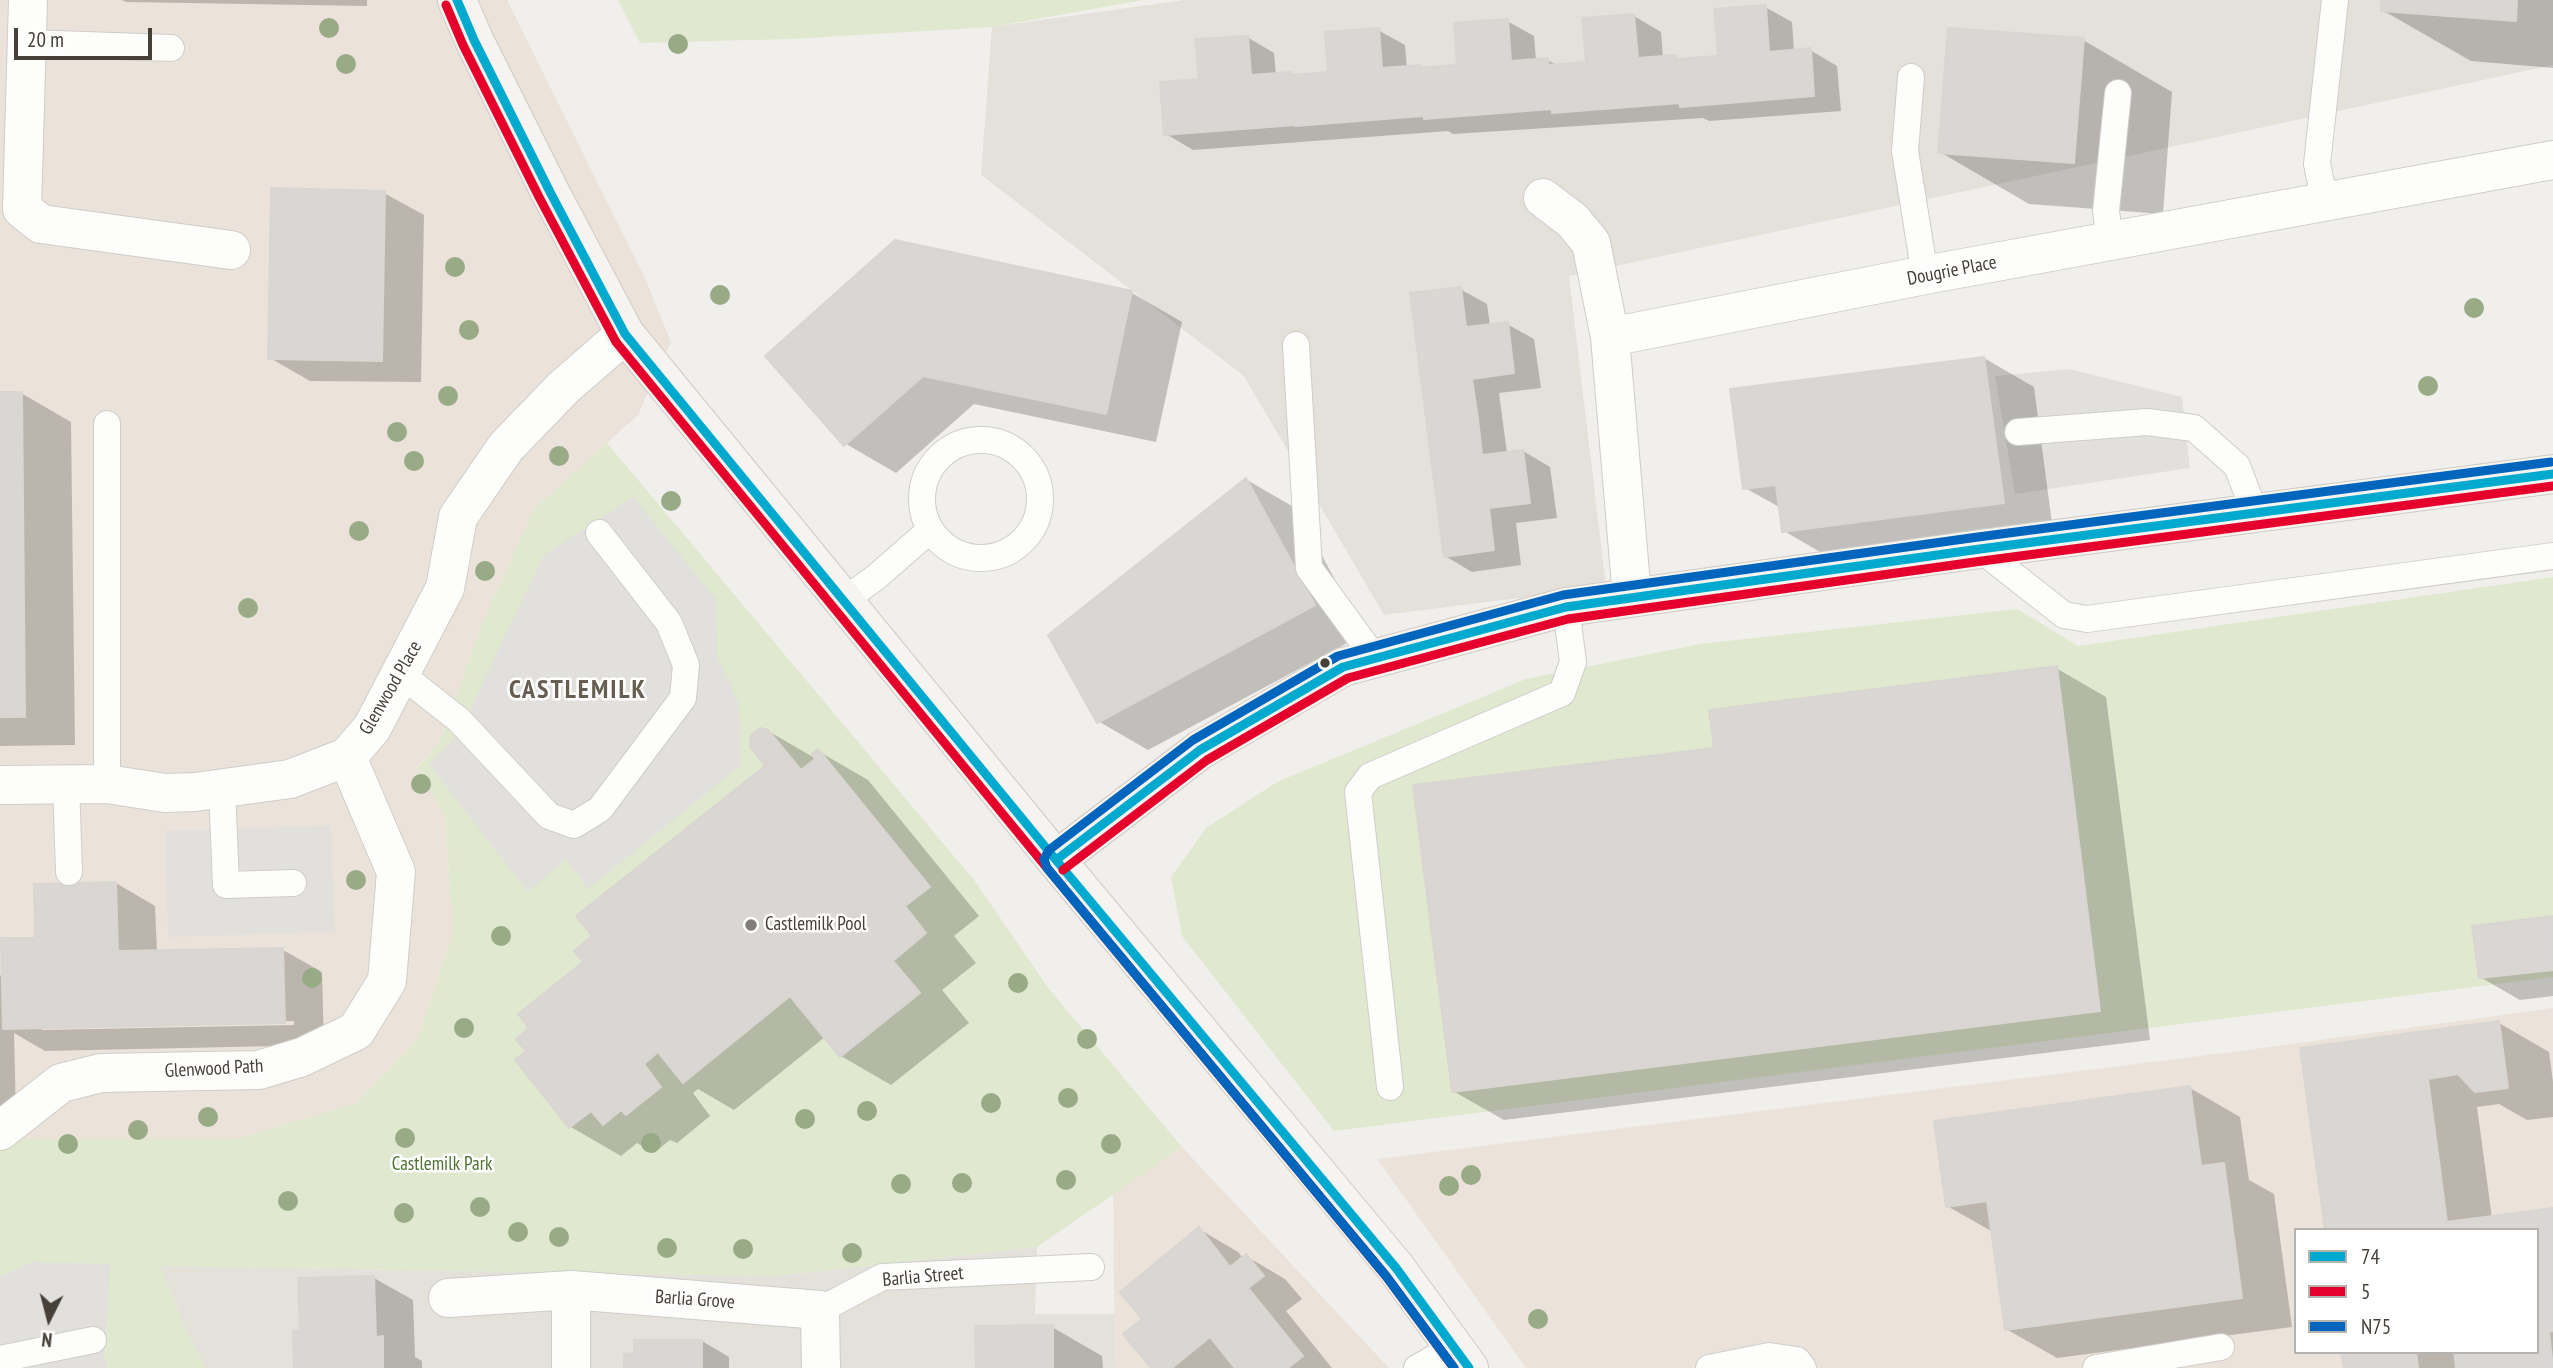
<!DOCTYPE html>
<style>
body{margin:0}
#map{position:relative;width:2553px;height:1368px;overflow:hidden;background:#f1efec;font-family:"PT Sans Narrow",sans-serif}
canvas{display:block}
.legend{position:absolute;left:2294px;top:1228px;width:245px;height:126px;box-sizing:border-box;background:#fff;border:2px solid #b5b3b0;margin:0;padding:9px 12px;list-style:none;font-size:21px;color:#464039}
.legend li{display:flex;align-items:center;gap:14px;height:35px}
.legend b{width:35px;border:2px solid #b5b3b0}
.north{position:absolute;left:14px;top:1284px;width:70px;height:70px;-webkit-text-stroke:5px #fff;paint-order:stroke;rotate:186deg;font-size:19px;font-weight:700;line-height:28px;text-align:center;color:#464039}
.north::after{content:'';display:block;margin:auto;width:24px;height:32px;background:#464039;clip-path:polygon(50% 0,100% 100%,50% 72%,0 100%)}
.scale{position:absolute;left:14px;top:28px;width:138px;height:32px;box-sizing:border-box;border:4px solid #464039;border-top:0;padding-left:9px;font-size:21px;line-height:24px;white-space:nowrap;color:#464039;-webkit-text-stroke:5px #fff;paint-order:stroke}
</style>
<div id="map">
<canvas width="2553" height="1368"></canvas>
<ul class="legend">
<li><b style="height:9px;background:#00a9ce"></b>74</li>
<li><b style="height:9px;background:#e4002b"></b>5</li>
<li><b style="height:9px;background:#0065bd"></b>N75</li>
</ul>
<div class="north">N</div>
<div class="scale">20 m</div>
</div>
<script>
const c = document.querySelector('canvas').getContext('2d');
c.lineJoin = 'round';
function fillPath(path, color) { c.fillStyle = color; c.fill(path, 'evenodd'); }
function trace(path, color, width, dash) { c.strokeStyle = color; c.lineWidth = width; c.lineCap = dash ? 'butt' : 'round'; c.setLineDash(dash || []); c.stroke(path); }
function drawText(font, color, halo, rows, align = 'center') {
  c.font = font + ' "PT Sans Narrow",sans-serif'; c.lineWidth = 5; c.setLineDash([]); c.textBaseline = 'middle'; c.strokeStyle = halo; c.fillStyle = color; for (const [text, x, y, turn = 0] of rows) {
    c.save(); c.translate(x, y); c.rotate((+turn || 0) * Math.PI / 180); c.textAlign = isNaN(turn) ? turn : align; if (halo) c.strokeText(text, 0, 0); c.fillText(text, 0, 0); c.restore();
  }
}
const residential = new Path2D(`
 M1184 0H2553V65L1569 276 1606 587 1384 615 1244 376 981 175 992 27Z
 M1037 1247 1035 1314H1115V1368H206L185 1328 160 1266 777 1276Z`);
const commercial = new Path2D(`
 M0 0H507L645 278 671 342 638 415 534 509 483 622 440 741 417 768 445 816 453 933 418 1039 357 1103 237 1139H0Z
 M2553 1008V1368H1526L1377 1159 2255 1049ZM2296 1230H2537V1352H2296Z
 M1182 1147 1389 1368H1115L1113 1194Z`);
const green = new Path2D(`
 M618 0H1143L992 27 791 39 640 43Z
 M607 443 974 880 1049 989 1182 1147 1037 1247 777 1276 160 1266 185 1328 206 1368H0V1139H237L357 1103 418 1039 453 933 445 816 417 769 440 741 483 622 534 509Z
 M2553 577V977L1334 1131 1182 936 1171 877 1206 828 1277 782 1526 679 1700 644 2017 609 2078 646Z`);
const parking = new Path2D(`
 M2069 369 2182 397 2190 468 2015 494 1995 376Z
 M633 497 716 599 718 659 739 703 740 766 588 889 566 859 528 892 429 764 458 735 544 555Z
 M331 825 335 932 168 937 165 831Z
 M33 1262 111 1264 104 1356 107 1368H0V1276Z`);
const shadow = new Path2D(`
 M122 0H367V6L126 2Z
 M2383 0H2553V68L2471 61 2382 10Z
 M1765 7 1792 22 1794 52 1810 50 1837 66 1841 111 1709 121 1703 118 1453 134 1448 131 1193 150 1166 134 1201 81 1247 37 1274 53 1276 75 1290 74 1295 76 1330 74 1378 30 1405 45 1407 69 1458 67 1507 21 1534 36 1536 61 1548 60 1558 66 1588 64 1634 16 1661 32 1663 58 1676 57 1682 60 1719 57Z
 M2083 40 2172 92 2163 214 2029 204 1940 152Z
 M384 193 424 215 421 382 310 381 270 358Z
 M895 242 1132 293 1182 322 1156 442 974 404 896 473 846 444Z
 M1460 289 1487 304 1490 326 1507 324 1534 339 1541 388 1499 393 1507 453 1523 451 1550 467 1557 518 1516 523 1521 565 1472 572 1445 556Z
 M1984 358 2034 387 2053 531 1834 560 1784 531 1781 508 1745 488Z
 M0 393H21L71 422 75 745 0 746Z
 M1247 480 1297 509 1364 634 1148 750 1098 721Z
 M2056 668 2106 697 2150 1040 1504 1120 1453 1091 1716 750Z
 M768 731 820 761 818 751 868 780 979 916 954 936 976 963 942 990 969 1023 891 1085 841 1056 825 1037 734 1110 698 1089 693 1093 710 1116 677 1143 670 1140 654 1153 637 1143 621 1156 571 1127 529 1052 531 1028 586 963 594 936 767 766Z
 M116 883 155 906 157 952 283 950 322 972 324 1045 45 1051 14 1033 16 1115 0 1116V975L4 978 37 940ZM294 1021V1025L42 1030V1026Z
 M2553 918V996L2520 1000 2480 977Z
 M2499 1023 2549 1052 2553 1082V1117L2527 1120 2499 1104 2477 1107 2492 1218 2553 1210V1368H2345L2343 1352H2537V1230H2327L2302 1049Z
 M2190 1088 2240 1117 2249 1180 2274 1194 2292 1327 2057 1358 2006 1329 1993 1232 1947 1206Z
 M1199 1229 1238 1252 1243 1258 1246 1256 1285 1279 1302 1299 1286 1311 1332 1368H1153L1144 1319Z
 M374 1278 413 1300 415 1357 422 1361V1368H295L301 1331Z
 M1052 1327 1102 1356 1103 1368H977Z
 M702 1341 729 1357V1368H626Z`);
const building = new Path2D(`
 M2381 0H2517L2516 21 2381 11Z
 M1766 5 1769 52 1811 48 1814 96 1680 107 1677 59 1718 56 1714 9Z
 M1634 14 1638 58 1676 55 1680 103 1552 113 1548 65 1586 62 1582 18Z
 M1508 19 1511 61 1548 58 1552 109 1424 119 1420 68 1457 65 1454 23Z
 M1379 28 1382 68 1420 65 1423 116 1295 126 1291 75 1328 72 1325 32Z
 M1948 28 2084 38 2074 163 1938 153Z
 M1248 36 1251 75 1291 72 1295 125 1164 135 1160 82 1199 79 1195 39Z
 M271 188 385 191 382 361 268 359Z
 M895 240 1132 291 1106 414 923 376 844 446 765 356Z
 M1461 287 1466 327 1508 322 1514 373 1472 379 1478 419 1427 426 1410 293Z
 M1984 357 2004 503 1782 532 1776 485 1743 489 1730 389Z
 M0 392H22L25 717H0Z
 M1478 419 1482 455 1523 450 1530 503 1489 508 1494 550 1444 557 1427 426Z
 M1246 478 1315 605 1097 723 1048 635Z
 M2057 666 2100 1011 1452 1092 1413 785 1714 748 1709 710Z
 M760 728 768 730 801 770 815 759 812 754 818 749 930 887 905 906 926 933 893 961 920 993 840 1057 790 996 683 1083 658 1052 644 1064 661 1087 626 1115 621 1110 603 1125 591 1111 569 1128 515 1060 526 1051 516 1039 529 1028 518 1014 583 962 574 951 592 936 576 916 765 766 750 747 751 735Z
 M116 882 118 951 283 948 285 1023 3 1029 1 938H35L34 884Z
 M2553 916V970L2479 978 2472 926Z
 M2499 1021 2508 1088 2475 1092 2458 1074 2428 1079 2447 1222 2553 1208V1331L2549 1332 2553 1368H2456L2454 1352H2537V1230H2325L2300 1048Z
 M2190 1086 2201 1166 2224 1163 2242 1298 2005 1330 1987 1201 1946 1207 1934 1121Z
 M1199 1227 1230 1267 1246 1254 1264 1276 1248 1288 1303 1356 1288 1368H1235L1210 1337 1172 1368H1151L1123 1334 1142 1319 1120 1292Z
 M374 1276 376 1337 383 1336V1368H294L293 1331 300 1330 298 1278Z
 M1053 1325V1368H976L975 1326Z
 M634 1340H702V1368H624V1354L634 1353Z
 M2341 1352H2416L2418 1368H2344Z`);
const lane = new Path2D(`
 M27 43 171 48
 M1911 77 1905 151 1925 275
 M2325 202 2317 164 2335 0
 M2110 241 2106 211 2118 93
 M1296 345 1309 568 1376 660
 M107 424V784
 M2018 432 2147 422 2194 428 2237 466 2255 513
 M922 499a59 59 0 1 1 118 0a59 59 0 1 1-118 0Z
 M1980 549 2064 615 2087 619 2553 556
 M843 601 875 578 929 531
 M402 675 459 720 549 816 574 825 600 809 683 698 686 665 669 623 599 533
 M66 784 69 872
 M222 788 226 885 293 883
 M1390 1087 1358 792 1370 776 1562 693 1573 662 1566 607
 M820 1310 882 1277 1091 1267
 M0 1359 93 1340
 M1417 1368 1454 1347
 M1709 1368 1769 1356 1797 1360 1803 1368
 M2096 1368 2221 1347`);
const street = new Path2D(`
 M28 0 22 209 41 224 231 250
 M1543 198 1573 221 1591 243 1610 337
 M1632 597 1610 337 1925 275 2553 160
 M0 785 107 784 165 793 195 792 290 779 347 757 372 728 445 588 458 517 506 447 563 388 625 334
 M0 1131 61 1083 101 1073 259 1070 302 1057 356 1031 387 981 396 872 347 757
 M448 1298 571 1290 820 1310 821 1368
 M571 1368V1290`);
const secondary = new Path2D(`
 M457 0 474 40 550 192 625 334 1056 860 1396 1268 1469 1368
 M1056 860 1200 750 1343 667 1566 607 1980 549 2553 474`);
const bus1 = new Path2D(`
 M457 0 474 40 550 192 625 334 1056 860 1396 1268 1469 1368
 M1056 860 1200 750 1343 667 1566 607 1980 549 2553 474`);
const bus2 = new Path2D(`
 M446 5 463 45 539 197 616 342 1047 868 1386 1276 1454 1368
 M1063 870 1207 760 1348 678 1568 619 1982 561 2553 486`);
const bus3 = new Path2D(`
 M1454 1368 1386 1276 1047 868 1044 859 1049 850 1193 740 1338 656 1563 595 1978 537 2551 462`);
const trees = [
 [329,28],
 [678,44],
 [346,64],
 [455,267],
 [720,295],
 [2474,308],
 [469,330],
 [2428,386],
 [448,396],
 [397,432],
 [559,456],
 [414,461],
 [671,501],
 [359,531],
 [485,571],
 [248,608],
 [421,784],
 [356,880],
 [501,936],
 [312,978],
 [1018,983],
 [464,1028],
 [1087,1039],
 [1068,1098],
 [991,1103],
 [867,1111],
 [208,1117],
 [805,1119],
 [138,1130],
 [405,1138],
 [651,1143],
 [68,1144],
 [1111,1144],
 [1471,1175],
 [1066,1180],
 [962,1183],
 [901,1184],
 [1449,1186],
 [288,1201],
 [480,1207],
 [404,1213],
 [518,1232],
 [559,1237],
 [667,1248],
 [743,1249],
 [852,1253],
 [1538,1319]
];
const markers = [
 [1325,663,6,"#464039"],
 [751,925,7,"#827d78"]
];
const streetNames = [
 ["Dougrie Place",1952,271,-11],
 ["Glenwood Place",391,688,-60],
 ["Glenwood Path",214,1069,-3],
 ["Barlia Street",923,1277,-5],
 ["Barlia Grove",695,1300,4]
];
const poiNames = [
 ["Castlemilk Pool",765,925]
];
const parkNames = [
 ["Castlemilk Park",442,1165]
];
const districtNames = [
 ["CASTLEMILK",578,691]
];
fillPath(residential, '#e4e0da');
fillPath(commercial, '#ebe3d9');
fillPath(green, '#e0e8cf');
fillPath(parking, '#e2e0dd');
fillPath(shadow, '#0003');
fillPath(building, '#d9d6d3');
trace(building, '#d9d6d2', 2);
trace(lane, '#cfcdca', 28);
trace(street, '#cfcdca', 40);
trace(secondary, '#cfcbc4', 40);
trace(lane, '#fdfdfc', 26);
trace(street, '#fdfdfc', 38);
trace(secondary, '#f6f4f0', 38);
trace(bus1, '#00a9ce', 9);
trace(bus2, '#e4002b', 9);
trace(bus3, '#0065bd', 9);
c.fillStyle = '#98aa86';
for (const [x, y] of trees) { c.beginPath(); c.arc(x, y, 10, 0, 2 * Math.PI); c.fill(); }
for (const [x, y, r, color] of markers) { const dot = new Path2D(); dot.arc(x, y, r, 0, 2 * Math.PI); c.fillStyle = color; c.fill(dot); trace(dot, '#fff', 2.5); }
drawText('19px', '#464039', '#fff', streetNames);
drawText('19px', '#464039', '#fff', poiNames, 'left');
drawText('19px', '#4f7232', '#fff', parkNames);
c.letterSpacing = '2px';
drawText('bold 26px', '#685d51', '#fff', districtNames);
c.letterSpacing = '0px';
</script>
